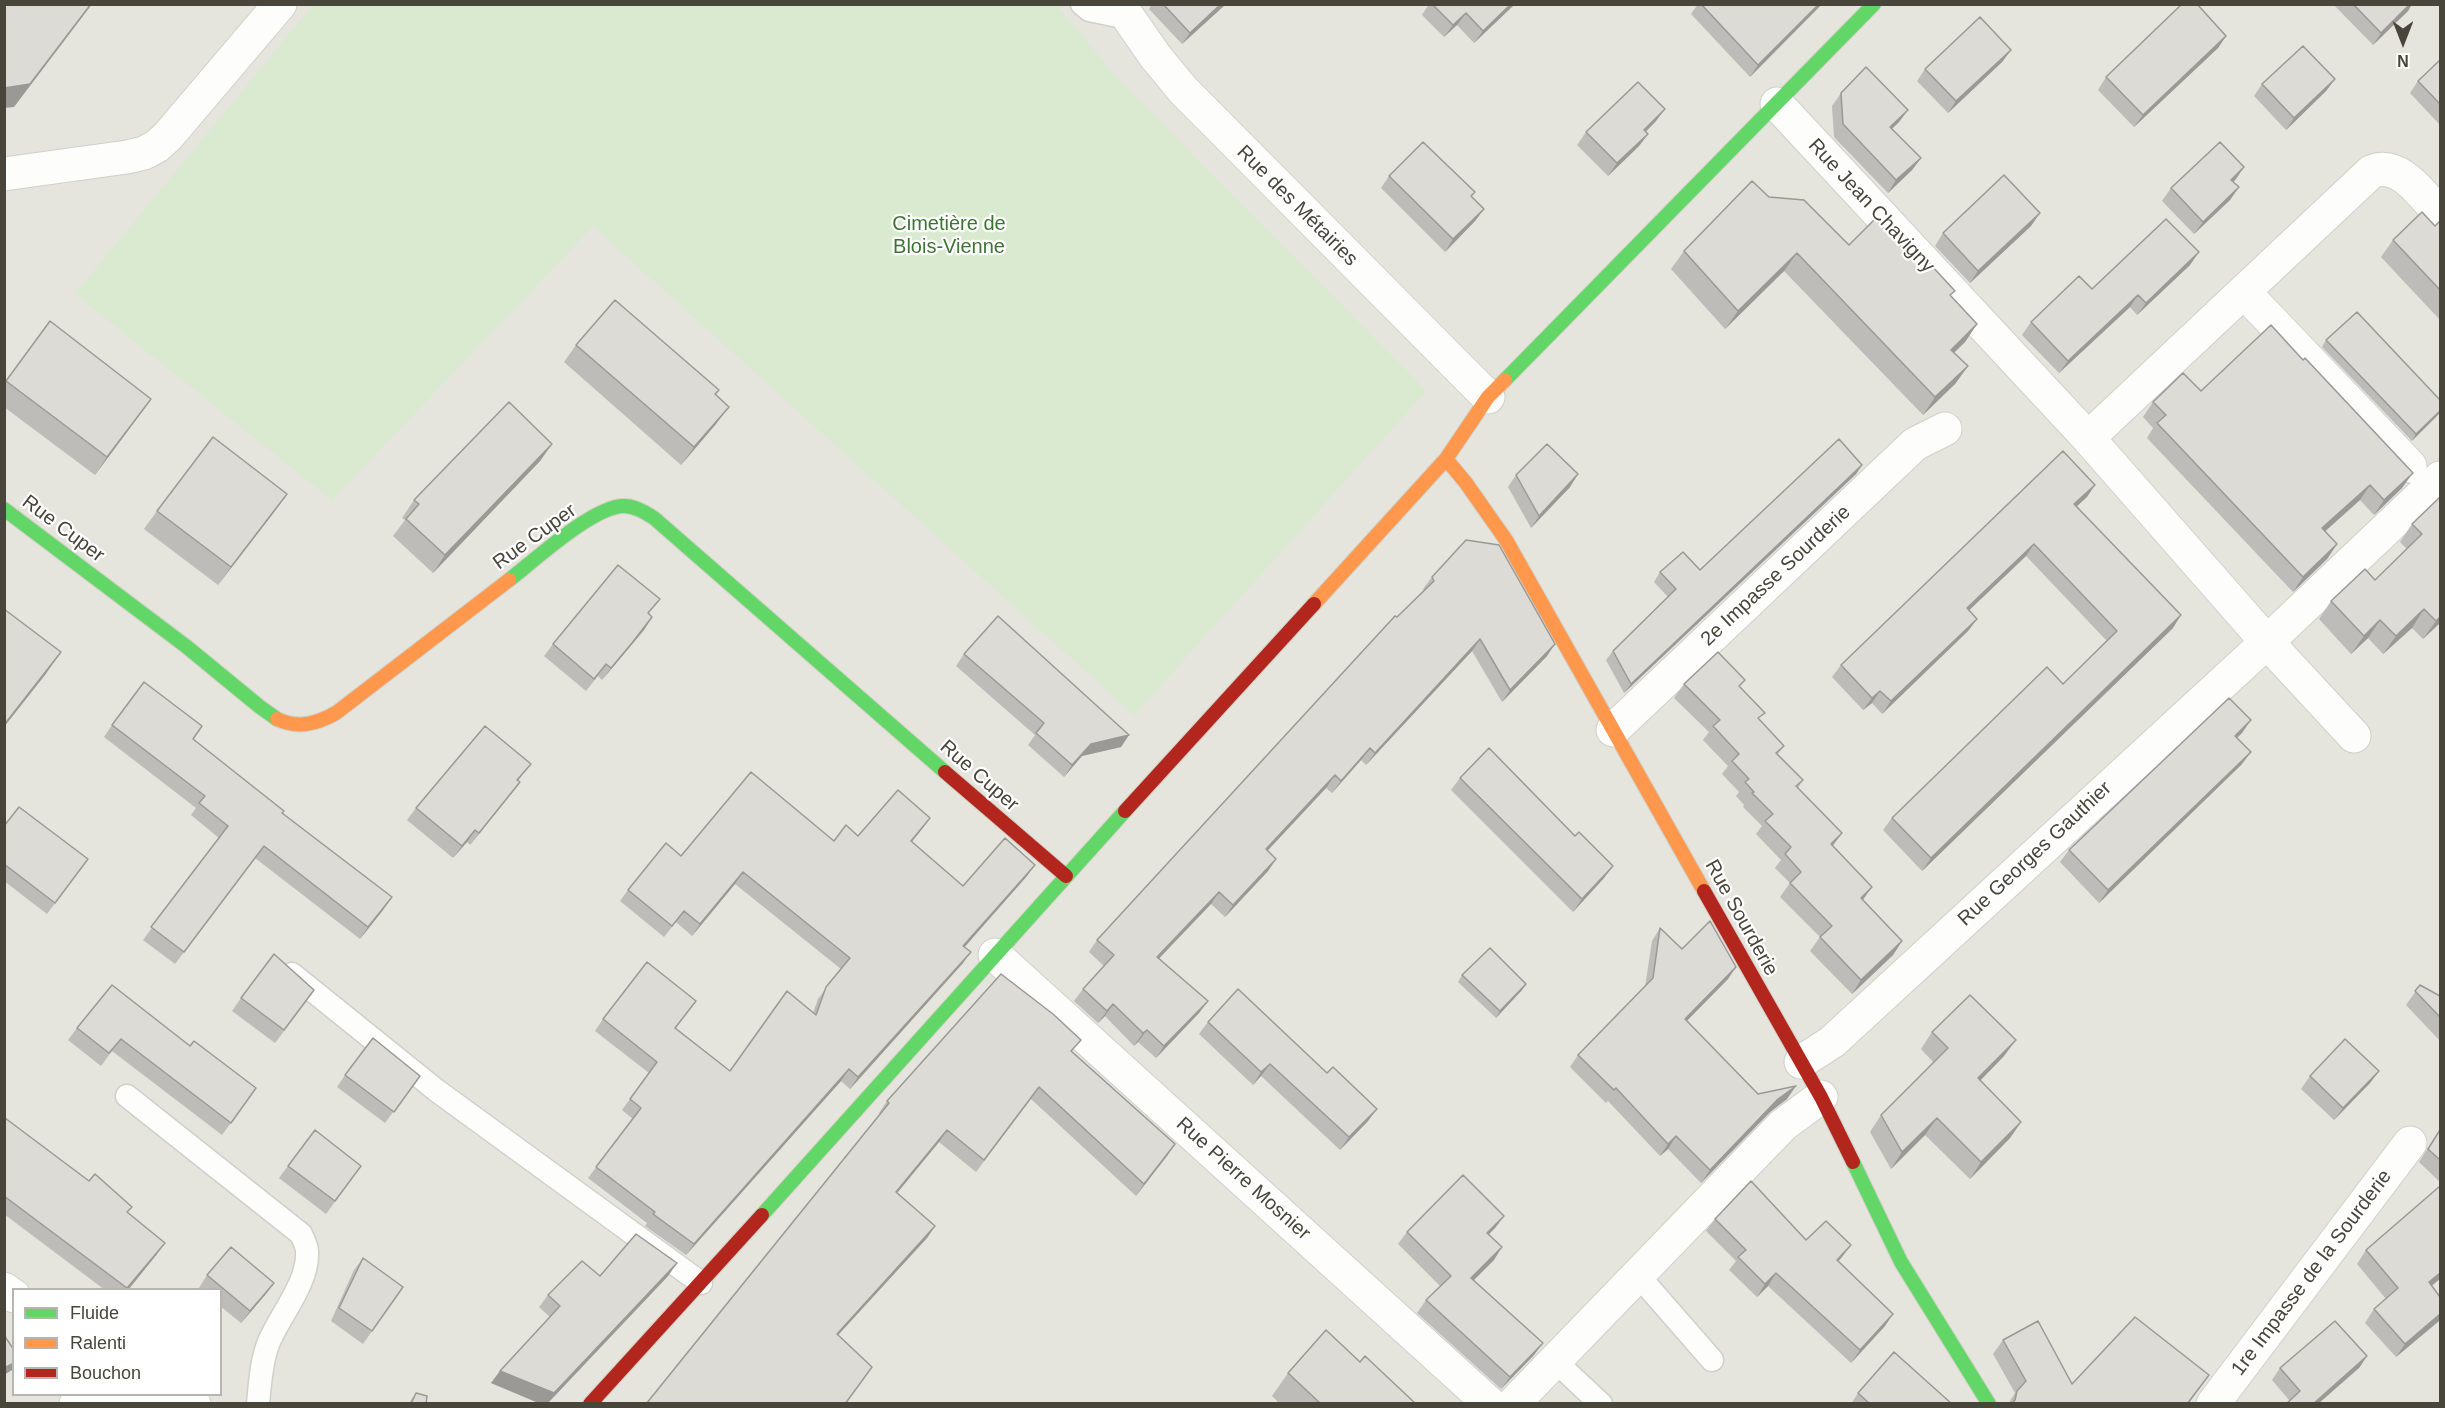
<!DOCTYPE html>
<meta charset="utf-8">
<style>
body{margin:0}
#map{position:relative;width:2445px;height:1408px;overflow:hidden;background:#f2f2ee;font-family:Helvetica,sans-serif}
canvas{display:block}
.frame{position:absolute;inset:0;border:6px solid #48463a;pointer-events:none}
.legend{position:absolute;left:12px;top:1288px;width:210px;height:108px;box-sizing:border-box;background:#fff;border:2px solid #b6b5b0;margin:0;padding:8px 10px;list-style:none;font-size:18px;color:#48463a}
.legend li{display:flex;align-items:center;gap:12px;height:30px}
.legend b{width:30px;border:2px solid #b6b5b0}
.north{position:absolute;left:2373px;top:12px;width:60px;height:60px;-webkit-text-stroke:4px #fff;paint-order:stroke;rotate:180deg;font-size:16px;font-weight:700;line-height:24px;text-align:center;color:#48463a}
.north::after{content:'';display:block;margin:auto;width:21px;height:27px;background:#48463a;clip-path:polygon(50% 0,100% 100%,50% 72%,0 100%)}
</style>
<div id="map">
<canvas width="2445" height="1408"></canvas>
<div class="frame"></div>
<ul class="legend">
<li><b style="height:8px;background:#63d668"></b>Fluide</li>
<li><b style="height:8px;background:#ff974d"></b>Ralenti</li>
<li><b style="height:8px;background:#b3261e"></b>Bouchon</li>
</ul>
<div class="north">N</div>
</div>
<script>
const c = document.querySelector('canvas').getContext('2d');
c.lineJoin = 'round';
function fillPath(path, color) { c.fillStyle = color; c.fill(path, 'evenodd'); }
function trace(path, color, width, dash) { c.strokeStyle = color; c.lineWidth = width; c.lineCap = dash ? 'butt' : 'round'; c.setLineDash(dash || []); c.stroke(path); }
function drawText(font, color, halo, rows, align = 'center') {
  c.font = font + ' Helvetica,sans-serif'; c.lineWidth = 4.5; c.setLineDash([]); c.textBaseline = 'middle'; c.strokeStyle = halo; c.fillStyle = color; for (const [text, x, y, turn = 0] of rows) {
    c.save(); c.translate(x, y); c.rotate((+turn || 0) * Math.PI / 180); c.textAlign = isNaN(turn) ? turn : align; if (halo) c.strokeText(text, 0, 0); c.fillText(text, 0, 0); c.restore();
  }
}
const residential = new Path2D(`
 M5 5H2440V1403L5 1404ZM14 1290H220V1394H14Z`);
const green = new Path2D(`
 M314 4 1057 5 1117 78 1426 391 1134 715 593 226 332 500 75 294Z`);
const lane = new Path2D(`
 M1082 4 1089 10 1128 18
 M292 974 436 1090 701 1283
 M127 1096 301 1234C303 1239 307 1246 307 1251 309 1283 279 1316 268 1344 261 1363 260 1384 258 1404
 M1637 1274 1712 1360
 M1555 1361 1601 1404`);
const street = new Path2D(`
 M1119 4 1155 56 1183 90 1488 397
 M1777 104 2088 438 2267 642 2354 736
 M4 174 127 157 144 153 157 146 168 136 280 4
 M2244 292 2410 466
 M2088 438 2371 172C2399 159 2423 196 2440 214
 M1613 730 1915 444 1945 429
 M995 955 1490 1404
 M1801 1062 1832 1042 2267 642 2440 478
 M4 1289 14 1296
 M76 1404 145 1401 194 1404
 M1513 1404 1783 1125 1821 1097
 M2213 1404 2410 1143`);
const fast = new Path2D(`
 M1505 380 1874 4
 M4 509 187 647 260 707 277 719
 M509 580C534 561 593 506 624 506 635 506 645 512 654 518L945 772
 M1853 1162 1901 1262 1989 1404
 M762 1215 1125 811`);
const slow = new Path2D(`
 M1446 459 1466 483 1506 540 1704 891
 M1314 604 1446 459 1488 397 1505 380
 M277 719C298 729 316 724 336 713L509 580`);
const jam = new Path2D(`
 M945 772 1066 876
 M1125 811 1314 604
 M1704 891 1821 1097 1853 1162
 M590 1404 762 1215`);
const wall = new Path2D(`
 M1152 4H1226L1182 44 1149 9Z
 M1429 4H1515L1474 43 1457 25 1444 37 1422 15Z
 M1698 4H1822L1750 77 1691 14Z
 M2333 4H2412L2408 11 2373 45Z
 M2226 36 2218 48 2134 127 2098 90 2106 77Z
 M2011 50 2002 62 1948 113 1917 81 1925 69Z
 M2440 60V125L2410 93 2418 81Z
 M2335 79 2326 91 2286 130 2254 96 2262 84Z
 M1841 93 1899 122 1892 129 1921 158 1912 170 1888 193 1834 137 1832 106Z
 M1656 121 1646 132 1648 134 1639 146 1608 176 1577 145 1586 132Z
 M2244 167 2233 182 2239 187 2230 200 2194 234 2162 201 2171 188Z
 M1389 176 1484 209 1475 221 1445 252 1381 188Z
 M1769 197 1849 245 1912 258 1977 324 1965 342 1954 353 1968 366 1955 384 1923 415 1784 271 1725 329 1671 269 1684 251Z
 M2440 221V320L2381 257 2393 240 2435 226Z
 M2031 226 1970 283 1935 246 1943 233Z
 M2190 265 2137 315 2130 307 2059 373 2022 335 2031 322 2092 289Z
 M2326 340 2440 400 2412 441 2322 347Z
 M576 345 719 390 716 395V424L681 465 564 362Z
 M6 381 138 417 95 475 4 407V382Z
 M2201 391 2402 488 2374 515 2360 500 2325 531 2337 544 2327 559 2293 592 2147 438 2153 428 2143 417 2153 402Z
 M552 444 540 461 433 573 393 536 405 520 402 518 414 500Z
 M1862 465 1856 474 1624 693 1606 660 1613 651 1668 597 1654 582 1660 572 1700 570Z
 M1578 474 1570 487 1531 528 1508 487 1516 475Z
 M2087 497 2077 506 2173 628 1922 871 1883 830 1892 818 2063 684 2107 641 2026 556 1969 610 1977 619 1968 631 1882 714 1872 703 1863 710 1832 677 1841 665Z
 M2440 497V623L2423 639 2412 628 2383 654 2368 638 2351 654 2319 619 2331 601 2375 580 2407 549 2400 542 2412 524Z
 M157 511 274 512 218 585 144 529Z
 M1432 577 1547 656 1502 702 1472 651 1366 765 1361 760 1332 793 1326 788 1267 851 1276 859 1268 871 1225 917 1211 904 1159 958 1208 1001 1199 1013 1156 1058 1138 1042 1134 1046 1105 1016 1098 1023 1074 1001 1083 989 1104 966 1089 952 1097 940 1397 617 1424 590 1423 589Z
 M649 614 652 617 644 630 602 680 598 676 586 691 544 656 553 644Z
 M964 654 1129 735 1121 747 1082 756 1064 777 1028 745 1035 735 956 666Z
 M1684 684 1740 687 1759 720 1784 746 1778 754 1803 780 1798 788 1842 833 1833 846 1863 901 1902 941 1893 955 1852 994 1810 951 1820 937 1780 897 1790 883 1775 868 1781 860 1756 834 1762 826 1743 807 1744 805 1736 796 1739 792 1722 774 1728 766 1703 740 1709 732 1674 698Z
 M112 725 193 739 282 814 383 910 360 939 255 858 175 964 143 940 219 838 191 815 196 808 104 737Z
 M2242 733 2237 738 2242 764 2099 903 2060 862 2069 850Z
 M522 776 518 781 520 782 511 794 470 845 467 842 453 858 407 820 416 808Z
 M1460 778 1604 878 1573 912 1451 790Z
 M4 826 88 859 47 914 4 881Z
 M922 829 912 842 963 886 1027 876 964 947 963 963 850 1089 841 1081 686 1255 645 1226 647 1223 588 1178 633 1119 622 1110 649 1073 595 1031 603 1019 696 1001 676 1028 730 1071 813 1013 818 999 841 969 735 884 692 936 676 922 664 937 620 901 628 890 681 856 834 841 858 836Z
 M1660 928 1682 949 1728 979 1686 1021 1758 1094 1787 1099 1770 1112 1701 1183 1668 1149 1660 1156 1608 1101 1606 1103 1570 1067 1578 1055 1645 987 1652 941Z
 M1462 975 1526 984 1522 990 1496 1018 1458 982Z
 M2420 985 2440 996V1041L2406 1005Z
 M241 998 306 1002 275 1043 232 1011Z
 M1208 1022 1368 1121 1340 1150 1261 1076 1253 1085 1199 1034Z
 M77 1028 190 1046 256 1088 222 1135 112 1051 101 1066 68 1040Z
 M1932 1032 2004 1056 1980 1081 2021 1122 2010 1138 1970 1179 1925 1135 1891 1169 1870 1132 1881 1115 1934 1063 1921 1049Z
 M1073 1052 1175 1144 1136 1196 1031 1099 976 1172 939 1142 897 1193 935 1226 927 1238 838 1335 880 1114 879 1113 887 1101Z
 M2379 1071 2370 1083 2334 1120 2301 1089 2310 1076Z
 M345 1075 420 1076 385 1123 337 1087Z
 M4 1119 128 1213 157 1254 128 1290H105L4 1214Z
 M2440 1129V1182L2419 1162Z
 M288 1166H361L326 1214 279 1178Z
 M1504 1216 1495 1228 1489 1234 1494 1260 1473 1280 1534 1355 1501 1389 1417 1313 1426 1300 1440 1286 1398 1244 1407 1232Z
 M1715 1219 1806 1240 1842 1257 1838 1261 1885 1326 1851 1363 1768 1286 1757 1297 1729 1270 1736 1261 1706 1231Z
 M2366 1250 2432 1286 2439 1321 2396 1357 2365 1323 2374 1309 2386 1299 2357 1264Z
 M363 1258 403 1287 363 1344 331 1321 354 1270Z
 M677 1263 668 1276 547 1404H541L491 1383 500 1371 550 1317 539 1307 548 1295 600 1276Z
 M207 1275 274 1283 265 1295 241 1323 220 1306V1290H201L199 1288Z
 M2003 1340 2072 1384 2209 1375 2188 1404H2008L2015 1393 1993 1354Z
 M2367 1356 2359 1368 2289 1400 2272 1380 2280 1368Z
 M1360 1362 1416 1404H1280L1272 1396 1288 1373Z
 M416 1393 426 1404H408Z
 M1858 1393 1952 1404H1851Z`);
const shadedWall = new Path2D(`
 M91 4H92L14 107 4 108V88Z
 M1221 4H1226L1182 44 1190 33Z
 M1511 4H1515L1474 43 1483 31Z
 M1819 4H1822L1750 77 1758 65Z
 M2410 4H2412L2408 11 2373 45 2381 33Z
 M1466 13 1457 25 1444 37 1453 25Z
 M2226 36 2218 48 2134 127 2143 115Z
 M2011 50 2002 62 1948 113 1956 101Z
 M2335 79 2326 91 2286 130 2294 118Z
 M1665 109 1656 121 1635 142 1644 130Z
 M1908 110 1899 122 1881 139 1890 127Z
 M1648 134 1639 146 1608 176 1617 163Z
 M1921 158 1912 170 1888 193 1896 180Z
 M2244 167 2236 179 2223 192 2231 180Z
 M2239 187 2230 200 2194 234 2203 222Z
 M1484 209 1475 221 1445 252 1453 239Z
 M2040 213 2031 226 1970 283 1978 271Z
 M2199 252 2190 265 2137 315 2146 303Z
 M1797 253 1784 271 1725 329 1738 311Z
 M2138 295 2130 307 2059 373 2068 361Z
 M1977 324 1965 342 1938 368 1951 350Z
 M1968 366 1955 384 1923 415 1935 397Z
 M151 399 138 417 95 475 107 457Z
 M729 407 716 424 681 465 694 447Z
 M2440 411V413L2412 441 2416 434Z
 M552 444 540 461 433 573 445 555Z
 M1862 465 1856 474 1624 693 1631 684Z
 M2413 473 2402 488 2374 515 2384 500Z
 M1578 474 1570 487 1531 528 1539 516Z
 M2095 485 2087 497 2066 516 2074 504Z
 M2370 485 2360 500 2312 543 2322 528Z
 M287 494 274 512 218 585 231 567Z
 M2034 544 2026 556 1959 620 1967 608Z
 M2337 544 2327 559 2293 592 2303 577Z
 M2424 609 2412 628 2383 654 2396 636Z
 M2181 615 2173 628 1922 871 1931 858Z
 M652 617 644 630 602 680 611 668Z
 M2440 617V623L2423 639 2436 621Z
 M1977 619 1968 631 1882 714 1891 701Z
 M2380 620 2368 638 2351 654 2364 636Z
 M1480 639 1472 651 1366 765 1375 753Z
 M1555 644 1547 656 1502 702 1510 690Z
 M61 652 45 675 4 727V725Z
 M1880 691 1872 703 1863 710 1872 698Z
 M2251 720 2242 733 2226 748 2235 736Z
 M1129 735 1121 747 1082 756 1064 777 1072 765 1091 744Z
 M1370 748 1361 760 1332 793 1341 781Z
 M2251 752 2242 764 2099 903 2108 890Z
 M1335 775 1326 788 1257 862 1266 849Z
 M520 782 511 794 470 845 479 833Z
 M930 818 922 829 903 852 911 841Z
 M475 830 467 842 453 858 462 846Z
 M1842 833 1832 846 1831 844Z
 M1276 859 1268 871 1225 917 1233 905Z
 M1035 865 1027 876 955 958 963 946Z
 M1613 866 1604 878 1573 912 1582 899Z
 M743 872 735 884 692 936 700 924Z
 M1872 887 1862 901 1861 898Z
 M1219 892 1211 904 1149 969 1157 957Z
 M392 897 383 910 360 939 368 927Z
 M1902 941 1893 955 1852 994 1861 980Z
 M971 952 963 963 850 1089 858 1077Z
 M1736 967 1728 979 1676 1032 1685 1019Z
 M1526 984 1522 990 1496 1018 1500 1011Z
 M1208 1001 1199 1013 1156 1058 1164 1046Z
 M1113 1004 1105 1016 1098 1023 1107 1011Z
 M1147 1030 1138 1042 1134 1046 1143 1033Z
 M2016 1040 2004 1056 1966 1095 1978 1078Z
 M1270 1064 1261 1076 1253 1085 1261 1072Z
 M849 1069 841 1081 686 1255 694 1244Z
 M2379 1071 2370 1083 2334 1120 2343 1108Z
 M1796 1086 1787 1099 1770 1112 1701 1183 1710 1170 1778 1099Z
 M1377 1109 1368 1121 1340 1150 1349 1137Z
 M1937 1118 1925 1135 1891 1169 1902 1152Z
 M2021 1122 2010 1138 1970 1179 1981 1162Z
 M947 1130 939 1142 888 1204 896 1192Z
 M1676 1136 1668 1149 1660 1156 1668 1144Z
 M1175 1144 1167 1156 1136 1196 1144 1184Z
 M1504 1216 1495 1228 1478 1245 1487 1233Z
 M935 1226 927 1238 828 1346 837 1334Z
 M165 1243 157 1254 128 1290H126Z
 M1851 1245 1842 1257 1828 1272 1837 1260Z
 M1502 1247 1494 1260 1463 1291 1471 1278Z
 M677 1263 668 1276 547 1404H541L491 1383 500 1371Z
 M1776 1273 1768 1286 1757 1297 1765 1284Z
 M2440 1273V1279L2419 1296 2429 1282Z
 M274 1283 265 1295 241 1323 250 1311Z
 M1893 1314 1885 1326 1851 1363 1860 1350Z
 M2440 1314V1318L2439 1321 2396 1357 2405 1344Z
 M1543 1343 1534 1355 1501 1389 1510 1377Z
 M2367 1356 2359 1368 2318 1404H2313Z
 M14 1363V1368L12 1370 4 1375V1368Z
 M2209 1375 2188 1404H2187Z`);
const building = new Path2D(`
 M4 4H91L30 84 4 88Z
 M1163 4H1221L1190 33Z
 M1432 4H1511L1483 31 1466 13 1453 25Z
 M1701 4H1819L1758 65Z
 M2182 4H2197L2226 36 2143 115 2106 77Z
 M2353 4H2410L2381 33Z
 M1980 17 2011 50 1956 101 1925 69Z
 M2303 46 2335 79 2294 118 2262 84Z
 M2440 60V104L2418 81Z
 M1866 67 1908 110 1890 127 1921 158 1896 180 1843 124 1841 93Z
 M1638 82 1665 109 1644 130 1648 134 1617 163 1586 132Z
 M1423 142 1475 192 1471 196 1484 209 1453 239 1389 176Z
 M2220 142 2244 167 2231 180 2239 187 2203 222 2171 188Z
 M2004 175 2040 213 1978 271 1943 233Z
 M1752 181 1769 197 1804 200 1849 245 1875 219 1912 258 1919 252 1955 291 1950 295 1977 324 1951 350 1968 366 1935 397 1797 253 1738 311 1684 251Z
 M2422 212 2435 226 2440 221V290L2393 240Z
 M2166 219 2199 252 2146 303 2138 295 2068 361 2031 322 2079 276 2092 289Z
 M615 300 719 390 715 394 729 407 694 447 576 345Z
 M2357 312 2440 400V411L2416 434 2326 340Z
 M50 321 151 399 107 457 6 381Z
 M2271 325 2303 360 2305 358 2413 473 2384 500 2370 485 2322 528 2337 544 2303 577 2157 423 2166 415 2153 402 2183 373 2201 391Z
 M509 402 552 444 445 555 406 519 419 504 414 500Z
 M213 437 287 494 231 567 157 511Z
 M1839 439 1862 465 1631 684 1613 651 1676 589 1660 572 1683 552 1700 570Z
 M1547 444 1578 474 1539 516 1516 475Z
 M2063 451 2095 485 2074 504 2181 615 1931 858 1892 818 2047 667 2063 684 2117 631 2034 544 1967 608 1977 619 1891 701 1880 691 1872 698 1841 665Z
 M2440 497V617L2436 621 2424 609 2396 636 2380 620 2364 636 2331 601 2365 569 2375 580 2422 534 2412 524Z
 M1466 540 1499 545 1555 644 1510 690 1480 639 1375 753 1370 748 1341 781 1335 775 1266 849 1276 859 1233 905 1219 892 1157 957 1208 1001 1164 1046 1147 1030 1143 1033 1113 1004 1107 1011 1083 989 1114 955 1097 940 1395 616 1397 617 1434 581 1432 577Z
 M618 565 660 599 648 613 652 617 632 643 611 668 606 664 594 679 553 644Z
 M4 609 61 652 4 725Z
 M998 616 1129 735 1091 744 1072 765 1036 733 1044 723 964 654Z
 M1718 652 1745 680 1739 686 1765 713 1758 718 1784 746 1776 753 1803 780 1796 786 1842 833 1831 844 1872 887 1861 898 1902 941 1861 980 1820 937 1832 926 1790 883 1801 872 1785 854 1791 847 1765 821 1773 814 1752 793 1754 792 1745 782 1749 779 1732 761 1739 754 1713 726 1720 720 1684 684Z
 M144 682 202 726 193 739 284 811 282 813 392 897 368 927 264 846 184 952 151 927 228 826 199 803 205 796 112 725Z
 M2229 698 2251 720 2235 736 2251 752 2108 890 2069 850Z
 M485 726 531 764 517 780 520 782 479 833 475 830 462 846 416 808Z
 M1489 748 1575 836 1579 832 1613 866 1582 899 1460 778Z
 M751 772 834 841 846 825 858 836 898 790 930 818 911 841 963 886 1005 838 1035 865 963 946 971 952 858 1077 849 1069 694 1244 653 1214 655 1212 596 1167 641 1108 630 1099 657 1062 603 1019 647 962 696 1001 675 1028 730 1071 787 991 816 1015 826 987 850 958 743 872 700 924 684 911 672 926 628 890 666 843 681 856Z
 M19 807 88 859 55 903 4 864V826Z
 M1710 921 1736 967 1685 1019 1758 1094 1796 1086 1778 1099 1710 1170 1676 1136 1668 1144 1616 1088 1614 1090 1578 1055 1653 978 1660 928 1682 949Z
 M1490 948 1526 984 1500 1011 1462 975Z
 M274 954 314 990 284 1030 241 998Z
 M1001 974 1053 1014 1081 1040 1071 1051 1175 1144 1144 1184 1039 1087 984 1160 947 1130 896 1192 935 1226 837 1334 872 1367 845 1404H646L889 1103 887 1101Z
 M112 985 190 1046 194 1041 256 1088 231 1123 121 1039 109 1053 77 1028Z
 M2420 985 2440 996V1017L2415 991Z
 M1238 989 1327 1073 1333 1067 1377 1109 1349 1137 1270 1064 1261 1072 1208 1022Z
 M1970 995 2016 1040 1978 1078 2021 1122 1981 1162 1937 1118 1902 1152 1881 1115 1948 1048 1932 1032Z
 M373 1038 420 1076 394 1112 345 1075Z
 M2345 1039 2379 1071 2343 1108 2310 1076Z
 M5 1118 89 1181 95 1174 132 1207 127 1212 165 1243 127 1288 4 1196Z
 M315 1130 361 1166 335 1201 288 1166Z
 M2440 1130V1160L2428 1149Z
 M1463 1175 1504 1216 1487 1233 1502 1247 1471 1278 1543 1343 1510 1377 1426 1300 1451 1276 1407 1232Z
 M1751 1181 1806 1240 1826 1221 1851 1245 1837 1260 1893 1314 1860 1350 1776 1273 1765 1284 1738 1257 1746 1250 1715 1219Z
 M2440 1186V1273L2429 1282 2440 1297V1314L2405 1344 2374 1309 2398 1288 2366 1250Z
 M636 1234 677 1263 554 1393 500 1371 560 1306 548 1295 582 1261 600 1276Z
 M231 1247 274 1283 250 1311 207 1275Z
 M363 1258 403 1287 372 1331 339 1308Z
 M2135 1317 2209 1375 2187 1404H2011L2015 1400 2017 1391 2026 1381 2003 1340 2038 1321 2072 1384Z
 M2335 1321 2367 1356 2313 1404H2286L2300 1391 2280 1368Z
 M1326 1330 1360 1362 1365 1356 1416 1404H1321L1288 1373Z
 M4 1335 14 1350V1363L4 1368Z
 M1894 1352 1952 1404H1870L1858 1393Z
 M416 1393 427 1396 426 1404H411Z`);
const streetNames = [
 ["Rue des Métairies",1297,206,45],
 ["Rue Jean Chavigny",1871,206,47],
 ["Rue Cuper",63,529,37],
 ["Rue Cuper",535,537,-36],
 ["2e Impasse Sourderie",1776,576,-43],
 ["Rue Cuper",979,776,41],
 ["Rue Georges Gauthier",2035,854,-43],
 ["Rue Sourderie",1741,918,61],
 ["Rue Pierre Mosnier",1243,1179,42],
 ["1re Impasse de la Sourderie",2312,1273,-53]
];
const parkNames = [
 ["Cimetière de",949,224],
 ["Blois-Vienne",949,247]
];
fillPath(residential, '#e5e4dd');
fillPath(green, '#daead1');
trace(lane, '#d0d0cb', 25);
trace(street, '#d0d0cb', 35);
trace(fast, '#d1d0c6', 16);
trace(slow, '#d1d0c6', 16);
trace(jam, '#d1d0c6', 16);
trace(lane, '#fdfdfc', 22);
trace(street, '#fdfdfc', 33);
trace(fast, '#63d668', 14);
trace(slow, '#ff974d', 14);
trace(jam, '#b3261e', 14);
fillPath(wall, '#bdbcb8');
fillPath(shadedWall, '#9a9996');
fillPath(building, '#dcdbd6');
trace(building, '#9a9996', 1.5);
drawText('20px', '#48463a', '#fff', streetNames);
drawText('20px', '#3d7433', '#fff', parkNames);
</script>
